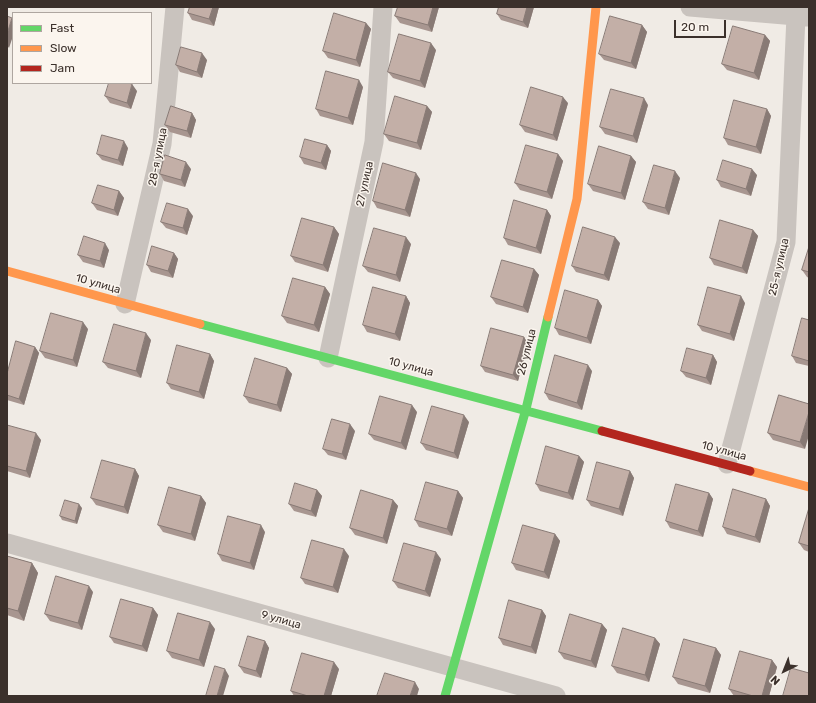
<!DOCTYPE html>
<meta charset="utf-8">
<style>
body{margin:0}
#map{position:relative;width:816px;height:703px;overflow:hidden;background:#f0ebe5;font-family:Rubik,sans-serif}
canvas{display:block}
.frame{position:absolute;inset:0;border:8px solid #3b302b;pointer-events:none}
.legend{position:absolute;left:12px;top:12px;width:140px;height:72px;box-sizing:border-box;background:#fbf5ee;border:1px solid #aea6a0;margin:0;padding:5px 7px;list-style:none;font-size:12px;color:#3b302b}
.legend li{display:flex;align-items:center;gap:8px;height:20px}
.legend b{width:20px;border:1px solid #aea6a0}
.north{position:absolute;left:764px;top:651px;width:40px;height:40px;-webkit-text-stroke:3px #fbf5ee;paint-order:stroke;rotate:223deg;font-size:11px;font-weight:700;line-height:16px;text-align:center;color:#3b302b}
.north::after{content:'';display:block;margin:auto;width:14px;height:18px;background:#3b302b;clip-path:polygon(50% 0,100% 100%,50% 72%,0 100%)}
.scale{position:absolute;left:674px;top:20px;width:52px;height:18px;box-sizing:border-box;border:2px solid #3b302b;border-top:0;padding-left:5px;font-size:12px;line-height:14px;white-space:nowrap;color:#3b302b;-webkit-text-stroke:3px #fbf5ee;paint-order:stroke}
</style>
<div id="map">
<canvas width="816" height="703"></canvas>
<div class="frame"></div>
<ul class="legend">
<li><b style="height:5px;background:#63d668"></b>Fast</li>
<li><b style="height:5px;background:#ff974d"></b>Slow</li>
<li><b style="height:5px;background:#b3261e"></b>Jam</li>
</ul>
<div class="north">N</div>
<div class="scale">20 m</div>
</div>
<script>
const c = document.querySelector('canvas').getContext('2d');
c.lineJoin = 'round';
function trace(path, color, width, dash) { c.strokeStyle = color; c.lineWidth = width; c.lineCap = dash ? 'butt' : 'round'; c.setLineDash(dash || []); c.stroke(path); }
function fillPath(path, color) { c.fillStyle = color; c.fill(path, 'evenodd'); }
function drawText(font, color, halo, rows, align = 'center') {
  c.font = font + ' Rubik,sans-serif'; c.lineWidth = 3; c.setLineDash([]); c.textBaseline = 'middle'; c.strokeStyle = halo; c.fillStyle = color; for (const [text, x, y, turn = 0] of rows) {
    c.save(); c.translate(x, y); c.rotate((+turn || 0) * Math.PI / 180); c.textAlign = isNaN(turn) ? turn : align; if (halo) c.strokeText(text, 0, 0); c.fillText(text, 0, 0); c.restore();
  }
}
const street = new Path2D(`
 M690 7 808 17
 M125 304 162 144 175 7
 M328 358 374 142 383 7
 M727 464 786 242 796 16
 M7 543 556 696`);
const fast = new Path2D(`
 M200 324 602 431
 M445 696 526 409 548 317`);
const slow = new Path2D(`
 M7 271 200 324
 M548 317 577 199 596 7
 M750 471 809 487`);
const jam = new Path2D(`
 M602 431 750 471`);
const wall = new Path2D(`
 M190 7H219L214 26 192 20 188 13Z
 M398 7H439L432 32 400 23 395 16Z
 M499 7H534L528 28 501 20 497 14Z
 M366 23 371 29 360 67 328 58 323 51Z
 M642 25 647 32 636 69 604 60 599 54Z
 M765 35 770 41 759 80 727 70 722 64Z
 M436 50 425 88 393 78 388 72Z
 M207 60 202 78 180 72 176 65Z
 M363 87 353 125 320 116 316 109Z
 M137 91 131 109 110 103 105 96Z
 M568 103 557 141 525 132 520 125Z
 M648 105 637 143 605 134 600 127Z
 M427 106 432 112 421 150 389 141 384 134Z
 M767 109 771 116 761 154 728 145 724 138Z
 M192 113 196 120 191 138 170 132 165 125Z
 M327 145 331 151 326 170 304 164 300 157Z
 M128 148 123 166 102 160 97 154Z
 M558 154 563 161 552 199 520 190 515 183Z
 M631 156 636 162 625 200 593 191 588 184Z
 M191 169 185 187 164 181 160 174Z
 M757 175 751 196 721 187 717 180Z
 M680 178 669 215 648 209 643 202Z
 M420 179 410 217 377 208 373 201Z
 M119 191 124 198 118 216 97 210 92 203Z
 M547 210 551 216 541 254 508 245 504 238Z
 M193 216 187 235 166 228 161 222Z
 M334 227 339 234 328 272 295 262 291 256Z
 M753 230 758 236 747 274 714 265 710 258Z
 M620 243 609 281 576 272 572 266Z
 M411 244 400 282 368 272 363 266Z
 M809 247V278L807 277 802 270Z
 M109 250 104 268 83 262 78 255Z
 M174 253 178 259 173 278 151 272 147 265Z
 M534 269 539 275 528 313 496 304 491 297Z
 M325 287 330 294 319 332 287 323 282 316Z
 M406 296 410 303 400 341 367 332 363 325Z
 M598 300 602 306 591 344 559 335 555 328Z
 M745 303 734 341 702 331 698 325Z
 M809 320V366L796 363 792 356Z
 M88 329 77 367 45 358 40 351Z
 M524 337 528 344 518 381 485 372 481 366Z
 M151 340 141 378 108 368 103 362Z
 M35 347 39 353 24 405 7 400V374Z
 M210 354 214 361 204 399 171 389 167 383Z
 M713 355 717 362 711 385 686 377 681 371Z
 M287 368 292 374 281 412 249 403 244 396Z
 M592 371 582 410 549 400 545 393Z
 M779 395 805 449 773 440 768 433Z
 M417 412 406 450 374 440 369 434Z
 M469 422 458 459 426 450 421 443Z
 M7 425 41 440 30 478 7 471Z
 M355 431 346 460 328 455 323 449Z
 M579 456 584 462 573 500 540 491 536 484Z
 M135 469 139 476 128 514 96 505 91 498Z
 M630 471 634 478 623 516 591 506 587 500Z
 M317 490 322 496 316 517 294 511 289 504Z
 M458 491 463 498 452 536 419 527 415 520Z
 M709 493 713 499 703 537 670 528 666 521Z
 M201 496 206 503 195 541 163 532 158 525Z
 M766 499 770 506 760 543 727 534 723 527Z
 M393 500 398 506 387 544 355 535 350 528Z
 M82 508 77 524 62 520 60 516Z
 M809 508V552L804 550 799 543Z
 M265 532 254 570 222 561 218 554Z
 M555 534 560 541 549 579 516 570 512 563Z
 M7 556 32 563 38 573 24 621 7 615Z
 M349 556 338 593 305 584 301 578Z
 M441 559 430 597 398 588 393 581Z
 M93 592 82 630 50 621 45 614Z
 M153 608 158 615 147 652 114 643 110 637Z
 M542 610 546 616 536 654 503 645 499 638Z
 M602 624 607 630 596 668 564 659 559 652Z
 M215 629 204 667 172 658 167 651Z
 M655 638 660 644 649 682 617 673 612 666Z
 M265 641 269 648 261 678 244 673 239 666Z
 M716 648 721 655 710 693 678 684 673 677Z
 M772 660 777 667 769 696H734L729 689Z
 M339 669 331 696H294L291 691Z`);
const shadedWall = new Path2D(`
 M213 7H219L214 26 209 19Z
 M433 7H439L432 32 428 25Z
 M527 7H534L528 28 523 22Z
 M12 18 13 19V36L9 48 7 45V34Z
 M366 23 371 29 360 67 356 60Z
 M642 25 647 32 636 69 631 63Z
 M765 35 770 41 759 80 754 73Z
 M431 43 436 50 425 88 420 81Z
 M202 53 207 60 202 78 197 72Z
 M359 80 363 87 353 125 348 118Z
 M132 84 137 91 131 109 127 103Z
 M563 97 568 103 557 141 553 135Z
 M644 98 648 105 637 143 633 136Z
 M427 106 432 112 421 150 417 143Z
 M767 109 771 116 761 154 756 147Z
 M192 113 196 120 191 138 187 131Z
 M124 141 128 148 123 166 118 160Z
 M327 145 331 151 326 170 321 163Z
 M558 154 563 161 552 199 547 192Z
 M631 156 636 162 625 200 621 193Z
 M186 162 191 169 185 187 181 180Z
 M752 169 757 175 751 196 746 189Z
 M675 171 680 178 669 215 665 208Z
 M416 173 420 179 410 217 405 210Z
 M119 191 124 198 118 216 114 210Z
 M188 209 193 216 187 235 183 228Z
 M547 210 551 216 541 254 536 248Z
 M334 227 339 234 328 272 323 265Z
 M753 230 758 236 747 274 742 268Z
 M406 237 411 244 400 282 396 275Z
 M615 237 620 243 609 281 604 275Z
 M105 243 109 250 104 268 100 261Z
 M174 253 178 259 173 278 168 271Z
 M534 269 539 275 528 313 523 307Z
 M325 287 330 294 319 332 314 325Z
 M406 296 410 303 400 341 395 334Z
 M741 296 745 303 734 341 730 334Z
 M598 300 602 306 591 344 587 338Z
 M83 322 88 329 77 367 73 360Z
 M146 333 151 340 141 378 136 371Z
 M524 337 528 344 518 381 513 375Z
 M35 347 39 353 24 405 19 399Z
 M210 354 214 361 204 399 199 392Z
 M713 355 717 362 711 385 706 378Z
 M588 365 592 371 582 410 577 403Z
 M287 368 292 374 281 412 277 405Z
 M412 405 417 412 406 450 401 443Z
 M809 412V435L805 449 800 442Z
 M464 415 469 422 458 459 454 453Z
 M350 424 355 431 346 460 342 454Z
 M36 433 41 440 30 478 26 471Z
 M579 456 584 462 573 500 568 493Z
 M135 469 139 476 128 514 124 507Z
 M630 471 634 478 623 516 619 509Z
 M317 490 322 496 316 517 311 511Z
 M458 491 463 498 452 536 447 529Z
 M709 493 713 499 703 537 698 531Z
 M201 496 206 503 195 541 191 534Z
 M766 499 770 506 760 543 755 537Z
 M393 500 398 506 387 544 383 538Z
 M79 504 82 508 77 524 75 521Z
 M261 525 265 532 254 570 250 563Z
 M555 534 560 541 549 579 544 572Z
 M344 549 349 556 338 593 333 587Z
 M436 552 441 559 430 597 425 591Z
 M32 563 38 573 24 621 18 611Z
 M89 586 93 592 82 630 78 623Z
 M153 608 158 615 147 652 142 646Z
 M542 610 546 616 536 654 531 647Z
 M210 622 215 629 204 667 199 660Z
 M602 624 607 630 596 668 591 661Z
 M655 638 660 644 649 682 645 675Z
 M265 641 269 648 261 678 256 671Z
 M716 648 721 655 710 693 705 686Z
 M772 660 777 667 769 696H762Z
 M334 662 339 669 331 696H324Z
 M225 669 229 676 223 696H217Z
 M415 682 419 689 417 696H410Z`);
const building = new Path2D(`
 M190 7H213L209 19 188 13Z
 M398 7H433L428 25 395 16Z
 M499 7H527L523 22 497 14Z
 M334 13 366 23 356 60 323 51Z
 M7 16 12 18 7 34Z
 M610 16 642 25 631 63 599 54Z
 M733 26 765 35 754 73 722 64Z
 M399 34 431 43 420 81 388 72Z
 M181 47 202 53 197 72 176 65Z
 M326 71 359 80 348 118 316 109Z
 M109 83H128L132 84 127 103 105 96Z
 M531 87 563 97 553 135 520 125Z
 M611 89 644 98 633 136 600 127Z
 M395 96 427 106 417 143 384 134Z
 M734 100 767 109 756 147 724 138Z
 M171 106 192 113 187 131 165 125Z
 M102 135 124 141 118 160 97 154Z
 M305 139 327 145 321 163 300 157Z
 M526 145 558 154 547 192 515 183Z
 M599 146 631 156 621 193 588 184Z
 M165 155 186 162 181 180 160 174Z
 M723 160 752 169 746 189 717 180Z
 M383 163 416 173 405 210 373 201Z
 M654 165 675 171 665 208 643 202Z
 M98 185 119 191 114 210 92 203Z
 M514 200 547 210 536 248 504 238Z
 M167 203 188 209 183 228 161 222Z
 M302 218 334 227 323 265 291 256Z
 M720 220 753 230 742 268 710 258Z
 M583 227 615 237 604 275 572 266Z
 M374 228 406 237 396 275 363 266Z
 M84 236 105 243 100 261 78 255Z
 M152 246 174 253 168 271 147 265Z
 M809 247V272L802 270Z
 M502 260 534 269 523 307 491 297Z
 M293 278 325 287 314 325 282 316Z
 M373 287 406 296 395 334 363 325Z
 M708 287 741 296 730 334 698 325Z
 M565 290 598 300 587 338 555 328Z
 M51 313 83 322 73 360 40 351Z
 M802 318 809 320V361L792 356Z
 M114 324 146 333 136 371 103 362Z
 M491 328 524 337 513 375 481 366Z
 M16 341 35 347 19 399 7 395V374Z
 M177 345 210 354 199 392 167 383Z
 M687 348 713 355 706 378 681 371Z
 M555 355 588 365 577 403 545 393Z
 M255 358 287 368 277 405 244 396Z
 M779 395 809 404V412L800 442 768 433Z
 M380 396 412 405 401 443 369 434Z
 M432 406 464 415 454 453 421 443Z
 M332 419 350 424 342 454 323 449Z
 M7 425 36 433 26 471 7 466Z
 M546 446 579 456 568 493 536 484Z
 M102 460 135 469 124 507 91 498Z
 M597 462 630 471 619 509 587 500Z
 M426 482 458 491 447 529 415 520Z
 M295 483 317 490 311 511 289 504Z
 M676 484 709 493 698 531 666 521Z
 M169 487 201 496 191 534 158 525Z
 M733 489 766 499 755 537 723 527Z
 M361 490 393 500 383 538 350 528Z
 M65 500 79 504 75 521 60 516Z
 M809 508V546L799 543Z
 M228 516 261 525 250 563 218 554Z
 M523 525 555 534 544 572 512 563Z
 M312 540 344 549 333 587 301 578Z
 M404 543 436 552 425 591 393 581Z
 M7 556 32 563 18 611 7 608Z
 M56 576 89 586 78 623 45 614Z
 M121 599 153 608 142 646 110 637Z
 M509 600 542 610 531 647 499 638Z
 M178 613 210 622 199 660 167 651Z
 M570 614 602 624 591 661 559 652Z
 M623 628 655 638 645 675 612 666Z
 M248 636 265 641 256 671 239 666Z
 M684 639 716 648 705 686 673 677Z
 M740 651 772 660 762 696H753L729 689Z
 M302 653 334 662 324 696H308L291 691Z
 M215 666 225 669 217 696H206Z
 M791 668 809 673V696H783Z
 M385 673 415 682 410 696H377Z`);
const streetNames = [
 ["28-я улица",158,157,-79],
 ["27 улица",365,184,-78],
 ["25-я улица",779,267,-77],
 ["10 улица",98,284,16],
 ["26 улица",527,352,-76],
 ["10 улица",411,367,15],
 ["10 улица",724,451,15],
 ["9 улица",281,620,16]
];
trace(street, '#c9c3be', 19);
trace(fast, '#63d668', 9);
trace(slow, '#ff974d', 9);
trace(jam, '#b3261e', 9);
fillPath(wall, '#a89690');
fillPath(shadedWall, '#887a75');
fillPath(building, '#c3afa7');
trace(building, '#887a75', 1);
drawText('11px', '#3b302b', '#fbf5ee', streetNames);
</script>
